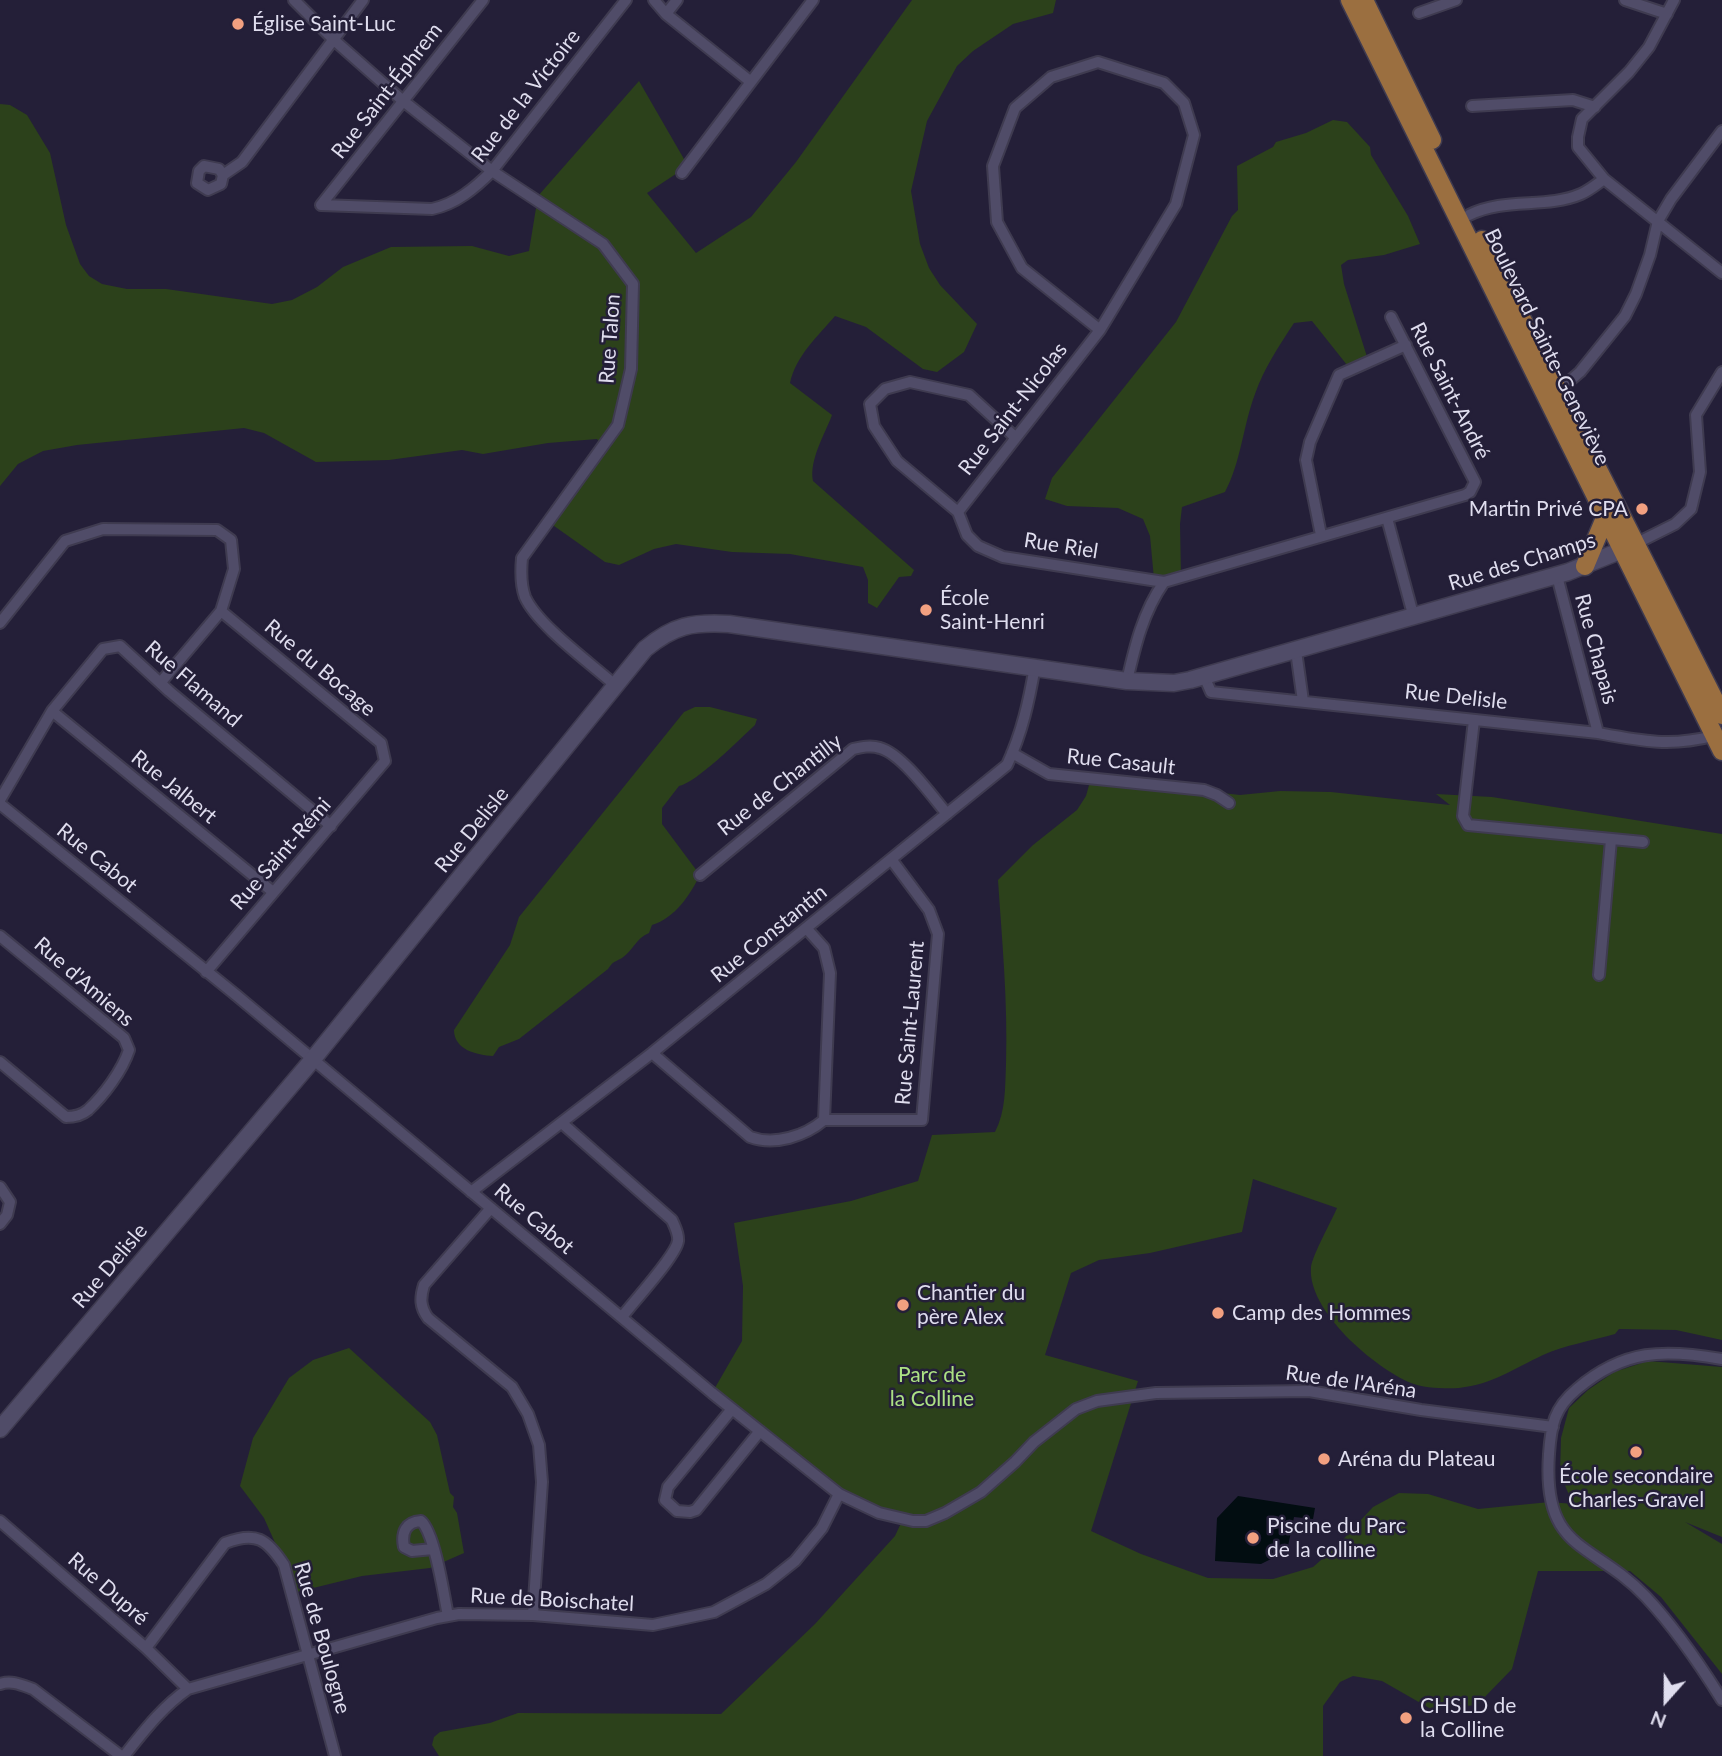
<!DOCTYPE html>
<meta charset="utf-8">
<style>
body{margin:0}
#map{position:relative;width:1722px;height:1756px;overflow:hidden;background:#241f38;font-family:Lato,sans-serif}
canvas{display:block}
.north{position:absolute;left:1631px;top:1665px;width:70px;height:70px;-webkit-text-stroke:5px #241f38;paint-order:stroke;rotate:201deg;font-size:19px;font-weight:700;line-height:28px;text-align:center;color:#dfddee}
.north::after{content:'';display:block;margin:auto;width:24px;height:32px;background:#dfddee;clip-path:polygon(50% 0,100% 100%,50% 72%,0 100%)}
</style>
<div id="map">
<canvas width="1722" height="1756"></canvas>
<div class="north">N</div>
</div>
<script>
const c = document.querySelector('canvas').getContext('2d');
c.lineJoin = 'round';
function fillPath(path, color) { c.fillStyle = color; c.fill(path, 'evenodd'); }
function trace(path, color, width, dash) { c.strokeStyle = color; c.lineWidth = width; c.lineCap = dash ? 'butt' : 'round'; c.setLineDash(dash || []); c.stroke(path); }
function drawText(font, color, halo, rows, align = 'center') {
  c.font = font + ' Lato,sans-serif'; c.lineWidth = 5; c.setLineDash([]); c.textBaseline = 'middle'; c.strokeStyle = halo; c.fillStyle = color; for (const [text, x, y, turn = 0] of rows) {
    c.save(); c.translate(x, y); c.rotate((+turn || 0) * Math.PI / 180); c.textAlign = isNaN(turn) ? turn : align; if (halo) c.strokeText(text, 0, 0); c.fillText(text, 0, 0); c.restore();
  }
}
const green = new Path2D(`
 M912 0H1056L1053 13 1013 24 973 51 957 66 927 121 911 191 920 244 929 268 940 285 977 324 964 352 937 372 923 369 866 327 835 316C817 337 796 356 790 383L832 415C825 434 809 460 813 481L914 570 911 576 899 577 877 608 868 603V580L863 567 790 554 732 552 676 544 654 549 619 565 605 562 547 521 600 443 597 439 548 443 483 454 462 450 389 460 316 462 264 433 244 428 77 445 43 451 18 464 0 486V104L10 105 27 115 50 153 66 225 80 264 89 276 102 284 127 289H166L272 304 292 300 317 287 343 267 391 247 472 246 509 256 529 251 538 196 639 81 688 166 647 193 696 253 751 217 796 162Z
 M1333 120 1347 122 1370 147 1371 155 1408 216 1420 244 1384 255 1348 260 1341 265 1344 284 1369 363 1351 370 1312 321 1294 323C1279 346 1264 368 1255 394 1243 426 1241 462 1225 492L1182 507 1180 524 1181 576 1154 579 1150 536 1143 519 1118 508 1067 506 1045 499 1052 478 1176 322 1232 216 1238 210 1237 166 1273 147 1276 142 1306 133Z
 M695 707H710L757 719 755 725C740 739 696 783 679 786L662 808V824L700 875C690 895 675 918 652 925L649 933C636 938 633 951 622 958 615 962 613 961 608 969L519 1039 499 1047 493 1056C477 1055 454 1050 454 1030L510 945 519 917 684 712Z
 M1091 778 1240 795 1280 791 1331 792 1450 805 1436 794 1492 797 1722 834V1340L1676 1330 1619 1329 1615 1334C1591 1341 1565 1345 1543 1355 1513 1369 1493 1384 1459 1388 1446 1389 1423 1388 1411 1383 1375 1368 1307 1311 1311 1267 1313 1254 1331 1222 1337 1208L1253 1179 1242 1232 1150 1253 1099 1260 1071 1273 1045 1355 1138 1381 1091 1531 1141 1554 1208 1578 1273 1579 1313 1567 1336 1547 1373 1507 1399 1493 1428 1494 1478 1509 1550 1502 1573 1504 1560 1474 1561 1438 1569 1408 1588 1390 1614 1372 1648 1361 1722 1367V1537L1685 1522 1722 1544V1674L1661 1597 1630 1571H1538L1512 1669 1477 1705 1431 1709 1382 1681 1353 1676 1340 1682 1323 1706V1756H439L432 1745 434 1737 440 1732 490 1723 518 1713 721 1714 815 1624 895 1536 902 1521 839 1494 712 1393 742 1341 743 1286 734 1223 851 1201 918 1181 932 1135 995 1132C1006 1111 1005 1087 1006 1064 1008 1002 1002 941 998 880L1033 845 1077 810 1086 796Z
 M349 1348 430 1422 437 1435 450 1493 454 1497 453 1507 457 1513 464 1553 430 1568 362 1576 293 1593 285 1565 264 1518 240 1486 253 1438 289 1378 313 1360Z`);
const water = new Path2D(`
 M1238 1496 1315 1508 1313 1519 1294 1517 1287 1551 1261 1564 1215 1561 1217 1518Z`);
const street = new Path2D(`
 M294 0 334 40 402 100 492 171 603 244 633 284 631 369 618 425 522 558C521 569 521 586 525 597 538 626 592 664 616 686
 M654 0 666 14 751 82
 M1625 0 1667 14
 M1674 0 1649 47 1629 72 1582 119 1578 137V147L1604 179 1722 273
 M1419 13 1456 0
 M666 14 677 0
 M1472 106 1573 100 1595 107
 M682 173 813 0
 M223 175 219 169 204 166 199 171 197 183 208 190 221 184 223 175 242 162 363 0
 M321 205 432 209C456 204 475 188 492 171L626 0
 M321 205 483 0
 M1469 215C1505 197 1546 209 1581 194 1590 190 1597 184 1604 179
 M1559 390 1580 372 1625 316 1636 294 1650 255 1658 221 1671 199 1722 131
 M1015 437 969 395 910 382 885 389 870 404 874 426 897 461 958 512 967 535 978 546 1003 557 1164 582 1465 495 1470 492 1475 482 1391 317
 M958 512 1100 330 1176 204 1194 135 1184 103 1164 83 1098 62 1051 77 1015 108 993 166 997 222 1022 268 1100 330
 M1387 518 1414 618
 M1321 535 1306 460 1310 442 1339 375 1406 345
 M1637 543 1675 524 1691 509 1700 472 1696 415 1722 372
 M1557 576 1598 733
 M0 623 65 541 103 529 217 530 231 540 234 569 221 611 161 682
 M1296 651 1303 701
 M1204 676 1211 692 1598 733C1641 741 1670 747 1713 736
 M1127 681C1135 646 1143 612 1164 582
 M52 711 273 892
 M1474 720 1463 816 1468 825 1643 842
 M1012 753 1049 774 1204 790 1217 795 1229 803
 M0 800 52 711 103 649 120 646 169 691 331 826
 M0 804 236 995 712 1393 839 1494 879 1513 913 1521H926L945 1513 981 1492 1015 1462 1034 1442 1076 1409 1097 1401 1156 1393 1309 1391 1421 1410 1553 1427
 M700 875 853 749C862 747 871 745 880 748 902 754 932 796 947 814
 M807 929 824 948 830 973 824 1120
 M0 936 124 1038 129 1050C122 1071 104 1095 88 1110 82 1115 73 1117 66 1117L0 1062
 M206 972 385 761 381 743 221 611
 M1599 975 1611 840
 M652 1053 750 1137C775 1146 805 1136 824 1120
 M824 1120H922L938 934 929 910 891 859
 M563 1124 672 1220C675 1227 679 1234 678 1241 676 1256 633 1302 622 1317
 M0 1187 10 1202 7 1215 0 1224
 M471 1192 652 1053 1007 765C1022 733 1029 701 1035 666
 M491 1208 424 1285C420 1298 420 1307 428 1318L512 1387 528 1414 539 1445 542 1482 533 1615
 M1722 1359C1664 1349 1624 1349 1577 1389 1554 1408 1551 1425 1549 1454 1542 1553 1593 1541 1646 1597 1676 1629 1699 1663 1722 1700
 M732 1409 668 1487 665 1500 677 1511 690 1512 696 1510 760 1431
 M0 1521 146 1648 188 1689
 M433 1549 412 1551 404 1547C401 1532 406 1522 421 1521 435 1533 444 1596 448 1616
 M146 1648 225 1543C256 1531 267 1539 284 1565L335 1756
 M0 1684C12 1680 22 1685 33 1689L121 1756
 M124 1756C144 1731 162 1707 188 1689L437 1618 459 1614 533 1615 653 1625 714 1612 766 1584 795 1561 822 1528 839 1494`);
const secondary = new Path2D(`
 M0 1429 309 1064 645 649C674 625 692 622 729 624L1127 681 1174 683 1190 680 1568 572 1632 546`);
const primary = new Path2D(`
 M1350 0 1722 751
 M1364 0 1432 140
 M1482 240 1722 715
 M1585 566 1605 518`);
const markers = [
 [238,24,7,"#f2a080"],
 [1642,509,7,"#f2a080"],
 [926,610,7,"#f2a080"],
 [903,1305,7,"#f2a080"],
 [1218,1313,7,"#f2a080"],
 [1636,1452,7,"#f2a080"],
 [1324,1459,7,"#f2a080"],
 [1253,1538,7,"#f2a080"],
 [1406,1718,7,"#f2a080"]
];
const poiNames = [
 ["Église Saint-Luc",252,24],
 ["Martin Privé CPA",1628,509,"right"],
 ["École",940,598],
 ["Saint-Henri",940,622],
 ["Chantier du",917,1293],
 ["père Alex",917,1317],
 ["Camp des Hommes",1232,1313],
 ["Aréna du Plateau",1338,1459],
 ["École secondaire",1636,1476,"center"],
 ["Charles-Gravel",1636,1500,"center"],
 ["Piscine du Parc",1267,1526],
 ["de la colline",1267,1550],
 ["CHSLD de",1420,1706],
 ["la Colline",1420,1730]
];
const streetNames = [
 ["Rue Saint-Éphrem",387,91,-52],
 ["Rue de la Victoire",526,96,-52],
 ["Rue Talon",610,339,-86],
 ["Boulevard Sainte-Geneviève",1547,347,64],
 ["Rue Saint-André",1450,391,63],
 ["Rue Saint-Nicolas",1013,409,-52],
 ["Rue Riel",1061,546,9],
 ["Rue des Champs",1522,562,-17],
 ["Rue Chapais",1596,649,75],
 ["Rue du Bocage",320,668,40],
 ["Rue Flamand",193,684,41],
 ["Rue Delisle",1456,697,6],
 ["Rue Casault",1121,762,6],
 ["Rue de Chantilly",780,785,-38],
 ["Rue Jalbert",174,787,39],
 ["Rue Delisle",472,830,-51],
 ["Rue Saint-Rémi",281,854,-49],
 ["Rue Cabot",97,858,39],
 ["Rue Constantin",769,934,-39],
 ["Rue d'Amiens",84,982,41],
 ["Rue Saint-Laurent",910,1023,-85],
 ["Rue Cabot",534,1219,40],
 ["Rue Delisle",110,1266,-50],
 ["Rue de l'Aréna",1351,1382,8],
 ["Rue Dupré",108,1589,41],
 ["Rue de Boischatel",552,1600,3],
 ["Rue de Boulogne",322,1638,74]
];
const parkNames = [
 ["Parc de",932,1375],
 ["la Colline",932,1399]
];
fillPath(green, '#2c411b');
fillPath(water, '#020d11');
trace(street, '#3f3b50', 14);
trace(secondary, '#3f3b50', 19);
trace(primary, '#3f3b50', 21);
trace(street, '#504c68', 10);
trace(secondary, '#504c68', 16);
trace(primary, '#9b6f40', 18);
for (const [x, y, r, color] of markers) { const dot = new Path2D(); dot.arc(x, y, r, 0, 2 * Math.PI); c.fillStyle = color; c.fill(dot); trace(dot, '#241f38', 2.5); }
drawText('21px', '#dfddee', '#241f38', poiNames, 'left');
drawText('21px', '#dfddee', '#241f38', streetNames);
drawText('21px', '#ace184', '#241f38', parkNames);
</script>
